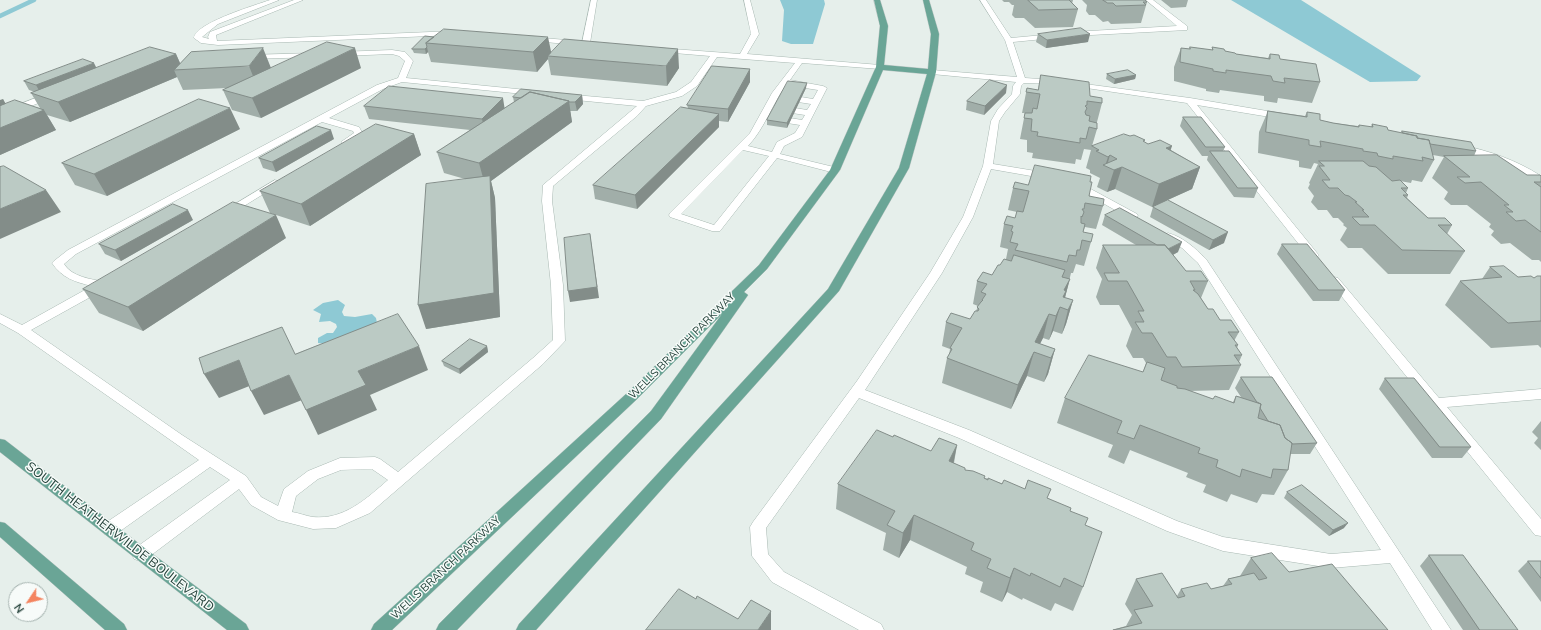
<!DOCTYPE html>
<style>
body{margin:0}
#map{position:relative;width:1541px;height:630px;overflow:hidden;background:#e6efeb;font-family:Mulish,sans-serif}
canvas{display:block}
.north{position:absolute;left:8px;top:582px;width:40px;height:40px;box-sizing:border-box;background:#f7fbf9;border:1px solid #a3b1ad;border-radius:50%;rotate:235deg;font-size:11px;font-weight:700;line-height:16px;text-align:center;color:#24423a}
.north::after{content:'';display:block;margin:auto;width:14px;height:18px;background:#f4845f;clip-path:polygon(50% 0,100% 100%,50% 72%,0 100%)}
</style>
<div id="map">
<canvas width="1541" height="630"></canvas>
<div class="north">N</div>
</div>
<script>
const c = document.querySelector('canvas').getContext('2d');
c.lineJoin = 'round';
function fillPath(path, color) { c.fillStyle = color; c.fill(path, 'evenodd'); }
function trace(path, color, width, dash) { c.strokeStyle = color; c.lineWidth = width; c.lineCap = dash ? 'butt' : 'round'; c.setLineDash(dash || []); c.stroke(path); }
function drawText(font, color, halo, rows, align = 'center') {
  c.font = font + ' Mulish,sans-serif'; c.lineWidth = 3; c.setLineDash([]); c.textBaseline = 'middle'; c.strokeStyle = halo; c.fillStyle = color; for (const [text, x, y, turn = 0] of rows) {
    c.save(); c.translate(x, y); c.rotate((+turn || 0) * Math.PI / 180); c.textAlign = isNaN(turn) ? turn : align; if (halo) c.strokeText(text, 0, 0); c.fillText(text, 0, 0); c.restore();
  }
}
const water = new Path2D(`
 M780 0H824L825 4 813 44H791L782 41 784 10Z
 M1231 0H1301L1421 76 1417 81 1370 82Z
 M338 300 345 305 342 312 344 316 355 317 372 314 376 318 377 323 326 344 318 343V338L327 333H333L337 327 336 324 330 321 319 322 321 314 313 310 323 303Z`);
const stream = new Path2D(`
 M0 16 34 0`);
const minor = new Path2D(`
 M270 0H279L218 24 202 37 209 39 208 37 210 32 294 0H303L216 35 217 41 454 31 458 33 454 35 218 45 201 43 194 38C195 23 256 5 270 0Z
 M591 0H597L590 43 586 45 582 43Z
 M744 0H750L759 34 747 54 880 65 884 67 880 69 802 63 790 80 823 86 827 88 802 137 784 146 780 154 838 168 840 170 838 172 835 173 777 158 720 231H712L670 217 669 215 670 213 750 133 772 93 795 63 717 57 697 86 682 96 646 106 637 116 553 186 552 201 563 285 565 341 543 364 370 513 336 528 313 529 278 520 251 505 239 489 146 559 140 561 134 559 132 554 134 549 230 480 210 467 116 534 110 535 104 534 102 529 104 524 199 460 18 333 0 323V314L22 325 92 286C75 282 62 278 52 263L54 261 68 250 377 85 398 78 405 61 399 56 392 54 341 56H338V52L392 50 405 52 413 61 406 78 537 91 538 93 537 95H534L402 82 383 89 329 118 359 127 363 134 349 144H343L341 142 354 133 353 131 322 122 76 254 64 264C72 277 91 279 105 282L107 285 103 290 31 330 182 435 246 476 261 497 278 506 284 489 308 471 340 458 375 457 380 459 398 472 533 358 553 340 551 285 542 201 543 185 637 106 566 99 563 98 562 96 563 94 643 101 676 92 691 82 710 56 662 52H659V48L740 54 751 34ZM786 85 818 90 813 99 801 97 797 100 798 102 811 104 807 110 795 108 791 111 792 113 805 115 802 120 790 118 786 121 787 123 800 125 795 133 777 142 772 152 748 146C765 128 772 104 786 85ZM743 150 769 156 714 225 681 214ZM372 469 388 480C366 499 344 520 313 517 306 516 299 513 292 512L296 496 318 479 341 470Z
 M980 0H986L1011 38 1054 34 1058 36 1054 38 1013 42 1025 78 1055 80 1059 82 1055 84 1024 83 1021 86 1020 94 1005 112 999 121 993 164 1048 173 1053 176 1048 179 991 169 973 217 942 273 865 390 969 430 1177 521 1223 537 1331 554 1381 550 1198 263 1182 248 1163 236 1168 233C1183 237 1195 248 1206 259L1451 630H1432L1390 563 1331 568 1223 551 1167 531 959 438 859 398 766 528 768 554 784 572 881 624 884 630H859L772 582 752 556 750 527 753 522 857 381 930 273 963 217 983 166 991 121 998 109 1012 94 1013 86 1016 82 932 74 928 72 932 70 1017 77 1005 40Z
 M1146 0H1153L1187 26V30L1072 36 1068 34 1072 32 1177 26Z
 M531 37 578 41 582 43 578 45 534 41 530 39Z
 M313 53H316V57L251 59 247 57 251 55Z
 M1070 82 1190 98 1285 114 1286 116 1285 118 1282 119 1197 105 1317 253 1319 255 1317 257H1309L1187 103 1073 86H1070Z
 M51 92 55 95 54 97 0 118V112Z
 M1461 145C1490 151 1516 160 1541 176V183L1500 162 1458 150 1456 148 1458 146Z
 M275 180 280 183 278 185 231 214 227 215 222 212Z
 M1076 181 1137 214 1138 216 1133 219 1129 218 1073 186 1071 184 1073 182Z
 M1334 277 1338 278 1439 398 1541 389V399L1447 407 1541 519V536L1535 535 1330 282 1328 280 1330 278Z`);
const major = new Path2D(`
 M874 0H880L888 26 884 65 928 69 931 34 923 0H929L939 34 936 72 909 168 839 291 536 630H516L519 624 828 289 899 168 927 74 883 70 840 170 767 269 744 292 748 295 661 419 457 630H436L439 624 651 411 722 314 636 400 392 630H371L374 624 626 394 759 265 830 170 876 67 880 26Z
 M0 439 5 440 146 549 246 624 249 630H227L0 452Z
 M0 522 5 523 124 624 127 630H105L0 537Z`);
const wall = new Path2D(`
 M1002 0H1073L1072 4 1078 9 1073 27 1035 28 1024 18H1015L1012 15 1014 5H1012L1009 2H1004Z
 M1082 0H1145L1147 2 1141 23 1111 24 1108 21 1103 22 1095 15H1089L1086 11 1087 5Z
 M1161 0H1188L1186 7 1171 8Z
 M1038 34 1088 42 1046 48 1036 42Z
 M425 36 551 53 679 68 667 86 551 75 548 59 537 72 431 62 428 52 426 54 414 53 412 49Z
 M1190 47 1212 50V47L1236 54 1268 58 1270 54 1320 82 1312 103 1278 98 1277 103 1264 101V96L1220 90 1219 93 1206 91V89L1174 81V67L1181 48 1189 49Z
 M176 54 180 63 271 68H361L261 118 232 110 223 90 227 88 183 90 177 77 70 122 47 115 56 130 0 155 3 99 5 104 40 108 31 93 35 92 29 90 24 81 96 68Z
 M750 69V82L728 122 719 121V127L637 209 595 199 593 185 688 108 687 105Z
 M1107 74 1136 75 1135 79 1114 84 1106 79Z
 M1041 75 1090 96 1102 103 1097 122V129L1092 146 1130 136 1145 140 1144 142 1148 144 1171 150 1200 167 1192 189 1152 207 1115 189 1107 192 1097 187 1100 178 1090 173V170L1086 168 1091 150 1084 149 1081 160 1076 159 1075 164 1032 158 1033 153 1027 152V140L1020 139 1025 113H1022L1027 88 1038 90Z
 M806 88 787 128 767 125V120Z
 M1006 93 984 115 966 110 967 101Z
 M582 95 583 104 577 111H570L572 122 491 181 495 198 500 317 426 329 465 179 444 173 437 152 470 130 369 119 364 106 505 108 514 102 513 97Z
 M1268 111 1305 116 1307 112 1320 120 1333 123 1358 126 1359 125 1371 127 1372 124 1388 130 1401 133 1402 131 1476 151 1474 156 1527 175 1541 176V262L1539 260H1532L1510 243 1501 244 1491 235 1494 231 1489 227 1491 224 1467 205H1451L1444 199 1448 192 1432 178 1444 157 1433 155 1434 160 1422 182 1412 180 1411 183 1400 181 1408 188 1406 193 1408 195 1407 198 1428 218 1452 225 1447 234 1465 251 1450 274H1388L1362 248H1348L1340 240 1347 228 1343 225 1344 224 1338 218H1333L1327 210H1318L1311 202 1314 196 1308 188 1310 184 1309 183 1318 164 1314 163 1311 169 1299 167V161L1258 153 1259 132Z
 M1183 117 1225 147 1223 151 1258 188 1254 198 1234 197 1207 160 1208 156H1202L1180 126Z
 M240 129 107 196 75 185 62 163Z
 M414 134 421 155 310 226 270 213 260 191Z
 M334 139 276 172 263 168 259 158Z
 M1090 182 1089 196 1103 206 1096 229 1085 227 1083 232 1091 242 1084 266 1076 264 1073 273H1071L1065 298 1073 300 1066 324 1062 334 1053 331 1049 340 1043 338 1040 344 1055 349 1048 374 1044 382 1027 376 1011 409 942 383 947 358 949 355 950 349 942 346 946 322 970 319 976 311 978 306 973 304 977 281 992 275 1006 259 1008 249 1000 247 1004 224 1015 218 1017 212 1008 210 1013 188 1028 185Z
 M1153 207 1224 243 1209 250 1150 217Z
 M1105 215 1178 252 1173 255 1186 271 1208 281 1201 298 1208 309 1220 320 1239 332 1234 341 1238 345 1237 348 1242 355 1239 362 1241 365 1229 390 1189 391 1213 399 1233 402 1236 396 1241 397 1235 388 1241 377 1317 443 1310 454H1290L1288 470 1274 495 1262 494 1257 503 1231 494 1227 502 1203 492 1206 485 1186 477 1188 473 1130 450 1124 464 1108 457 1113 445 1057 423 1065 398 1143 372 1146 363 1143 358H1133L1126 346 1132 329 1119 305H1100L1096 297 1102 279 1096 268 1103 245H1136L1102 225Z
 M193 220 121 261 105 254 99 244Z
 M286 238 143 331 99 313 83 289Z
 M1282 244 1345 290 1339 301H1313L1277 254Z
 M1490 267 1518 277 1534 278 1541 276V348L1538 345 1491 348 1445 305 1460 281 1482 279Z
 M487 346 488 352 460 374 444 366 442 361Z
 M1385 378 1471 447 1462 458H1432L1379 389Z
 M1541 421V450L1534 443 1538 438 1532 432Z
 M957 445 954 463 965 470 985 478 1048 498 1070 511 1085 525 1083 587 1073 611 1055 603 1051 611 1023 598 1022 600 1007 592 1002 602 980 592 983 582 965 574 967 567 910 540 899 558 883 550 886 533 836 509 838 484 931 451Z
 M1287 492 1344 528 1329 536 1284 498Z
 M1429 555 1518 630H1463L1420 566Z
 M1251 558 1289 572 1388 630H1112L1126 626 1132 615 1125 604 1136 579 1177 596 1181 589H1211L1223 586 1228 579 1240 576Z
 M1528 561H1541V602L1518 571Z`);
const shadedWall = new Path2D(`
 M1090 34 1088 42 1046 48 1047 40Z
 M548 37 552 56H548V59L537 72 533 52Z
 M427 47 428 52 426 54 425 49Z
 M263 48 271 68 257 86 249 66Z
 M355 48 361 68 261 118 252 98Z
 M678 49 679 68 667 86 666 66Z
 M176 54 183 70H174L177 77 70 122 58 102Z
 M94 63 98 71 41 94 36 85Z
 M750 69V82L728 122V109Z
 M1136 75 1135 79 1114 84 1115 79Z
 M807 83 806 88 787 128V123Z
 M1007 85 1006 93 984 115 985 106Z
 M582 95 583 104 577 111 575 102Z
 M503 98 505 111 485 132 482 119Z
 M3 99 8 108 0 111V100Z
 M569 101 572 122 491 181 495 198 500 317 426 329 418 305 485 185 479 163Z
 M230 108 240 129 107 196 94 174Z
 M44 110 56 130 0 155V128Z
 M719 114V127L637 209 635 195Z
 M331 130 334 139 276 172 272 162Z
 M414 134 421 155 310 226 301 204Z
 M1172 146 1165 167 1166 148Z
 M1110 155 1107 166H1105L1108 157Z
 M1122 167 1115 189 1107 192 1114 170Z
 M1200 167 1192 189 1152 207 1159 184Z
 M46 190 61 212 0 239V209Z
 M188 210 193 220 121 261 115 250Z
 M276 215 286 238 143 331 128 307Z
 M1228 232 1224 243 1209 250 1213 240Z
 M590 234 599 298 570 302 568 291Z
 M1182 242 1178 252 1163 260 1166 250Z
 M1070 279 1062 308 1060 307 1053 331 1049 340 1056 316 1064 290Z
 M1073 300 1066 324 1062 334 1068 310Z
 M1049 314 1043 338 1035 353 1034 352 1027 376 1011 409 1018 385 1035 342Z
 M419 346 428 370 370 395 377 410 318 435 306 410 358 371Z
 M487 346 488 352 460 374 459 369Z
 M1055 349 1048 374 1044 382 1051 358Z
 M239 360 252 385 219 398 204 374Z
 M289 375 302 400 264 415 251 391Z
 M957 445 952 470 949 461Z
 M914 515 910 540 899 558 903 533Z
 M1348 523 1344 528 1329 536 1333 530Z
 M1014 568 1007 592 1002 602 1010 578Z
 M771 611V630H758Z`);
const building = new Path2D(`
 M1028 0H1069L1078 9 1039 10Z
 M1103 0H1145L1147 2H1143L1146 5 1116 6 1113 3H1108Z
 M1081 28 1090 34 1047 40 1038 34Z
 M444 29 548 37 533 52 426 43Z
 M425 36 434 37 426 43 427 47 425 49H412Z
 M564 39 678 49 666 66 548 56Z
 M327 42 355 48 252 98 223 90Z
 M150 47 176 54 58 102 31 93Z
 M1190 47 1213 50 1212 47 1224 49 1225 51 1235 53 1236 54 1270 59V54L1279 55 1280 59 1316 64 1320 82 1284 78 1285 83 1273 81 1271 76 1226 70V73L1213 71V69L1180 62 1181 48 1190 49Z
 M263 48 249 66 174 70 191 52Z
 M83 59 94 63 36 85 24 81Z
 M712 66 750 69 728 109 687 105Z
 M1128 70 1136 75 1115 79 1107 74Z
 M1041 75 1089 82 1090 96 1102 98V103L1087 101V105L1085 106 1087 108 1085 112 1086 115 1090 116 1089 121 1097 123V129L1089 127 1086 139 1080 138V143L1037 136 1038 132 1031 131 1032 119 1024 118 1025 113H1032L1033 108 1037 109 1040 94 1026 92 1027 88 1038 90Z
 M990 80 1007 85 985 106 967 101Z
 M788 81 807 83 787 123 767 120Z
 M389 86 503 98 482 119 364 106Z
 M521 89 582 95 575 102H569V101L530 92 521 98 513 97Z
 M530 92 569 101 479 163 437 152Z
 M199 99 230 108 94 174 62 163Z
 M15 100 44 110 0 128V106Z
 M681 107 719 114 635 195 593 185Z
 M1268 111 1307 117V112L1320 114V120L1333 123 1359 127V125L1373 127 1372 124 1387 127 1388 130 1417 136V138L1429 140 1434 160 1422 157 1423 161 1393 156V159L1378 156 1377 153 1363 151V149L1320 141 1321 147 1309 145V140L1266 132Z
 M1183 117H1201L1225 147H1206Z
 M376 124 414 134 301 204 260 191Z
 M317 126 331 130 272 162 259 158Z
 M1402 131 1471 142 1476 151 1430 144 1429 140 1417 138V136L1403 133Z
 M1124 134 1130 136 1134 135 1145 140 1143 141 1148 144 1160 140 1172 146 1166 148 1200 167 1159 184 1122 167 1114 170 1103 165 1117 159 1110 155 1108 157 1096 151 1099 150 1092 146Z
 M1210 151H1229L1258 188H1238Z
 M1497 155 1527 175H1540L1541 176V182H1534L1541 187V232L1525 220 1516 221 1506 212H1513L1504 205H1509L1481 182 1465 183 1457 177H1470L1444 156Z
 M1319 161H1363L1369 166 1376 167 1392 181 1400 180 1408 188H1401L1408 195H1403L1428 218H1445L1452 225H1438L1465 251 1402 250 1375 225H1360L1352 217H1369L1362 210H1364L1355 202H1357L1349 196 1345 195 1338 188H1329L1322 180H1330L1319 166H1324Z
 M1035 165 1091 176 1090 182H1092L1089 196 1104 199 1103 206 1085 203 1084 209H1082L1084 212 1082 217 1081 216V223L1085 224 1083 232 1093 234 1091 242 1082 240 1080 250H1077L1076 256 1069 255 1067 262 1015 250 1018 244 1010 242 1013 232 1011 231 1013 226 1004 224 1007 216 1015 218 1017 211 1023 212 1029 191 1013 188 1015 182 1028 185Z
 M4 166 46 190 0 209V167Z
 M490 176 494 293 418 305 426 184Z
 M1168 200 1228 232 1213 240 1153 207Z
 M233 202 276 215 128 307 83 289Z
 M173 204 188 210 115 250 99 244Z
 M1120 208 1182 242 1168 249 1165 245H1157L1105 215Z
 M590 234 597 287 568 291 564 238Z
 M1282 244H1307L1345 290H1319Z
 M1103 245H1165L1186 271H1201L1208 281H1190L1195 290H1193L1198 294 1208 309H1213L1220 320H1231L1239 332H1228L1238 345H1235L1242 355H1234L1241 365 1182 367 1176 357H1167L1152 333H1142L1135 322H1144L1138 311H1144L1127 281H1108L1104 273H1119Z
 M1014 255 1065 270 1062 277 1070 279 1064 290 1066 291 1063 297 1073 300 1068 310 1060 307 1056 316 1049 314 1035 342 1055 349 1051 358 1034 352 1018 385 947 358 952 349 950 348 962 328 946 322 951 313 970 319 975 311H978L979 309 977 307 981 302 983 300H982L986 294 981 292 987 284 977 281 983 272 992 275 998 265H1000L1004 259 1011 261Z
 M1504 266 1518 277 1531 276 1534 278 1537 276H1541V321L1508 323 1460 281 1502 277 1490 267Z
 M398 314 419 346 358 371 366 385 306 410 289 375 251 391 239 360 204 374 199 358 282 327 295 354Z
 M470 339 487 346 459 369 442 361Z
 M1089 355 1143 372 1147 362 1165 368 1161 380 1177 386V388L1185 389 1213 399 1215 396 1234 403 1236 396 1261 404 1258 418 1280 425 1285 438 1292 443 1288 470 1273 469 1271 478 1242 469 1240 477 1216 467 1218 460 1198 453 1200 448 1140 425 1134 439 1117 433 1122 421 1065 398Z
 M1241 377H1272L1317 443 1292 444V443L1285 438 1280 425 1268 421 1260 408 1261 404 1257 402Z
 M1385 378H1414L1471 447H1440Z
 M877 430 893 437 894 435 931 451 939 438 957 445 949 461 965 468V470L973 471 985 476 984 478 988 480V478L1002 484 1004 480 1025 489 1028 480 1051 489 1047 498 1071 508 1070 511 1088 518 1085 525 1102 532 1083 587 1064 578 1060 587 1031 573 1030 576 1014 568 1010 578 987 568 991 559 971 550 974 543 914 515 903 533 887 525 895 511 838 484Z
 M1302 485 1348 523 1333 530 1287 492Z
 M1272 553 1289 572 1332 564 1388 630H1113L1142 623 1134 610 1153 606 1136 579 1162 573 1178 598 1185 596 1181 589 1207 583 1211 589 1232 584 1228 579 1254 573 1259 580 1267 578 1251 558Z
 M1429 555H1463L1518 630H1480Z
 M1528 561H1541V578Z
 M679 589 696 599 697 596 738 619 751 600 771 611 758 630H646Z`);
const streetNames = [
 ["WELLS BRANCH PARKWAY",682,346,-45],
 ["WELLS BRANCH PARKWAY",446,568,-43]
];
const nearStreetnames = [
 ["SOUTH HEATHERWILDE BOULEVARD",120,537,38]
];
fillPath(water, '#8ec9d4');
trace(stream, '#8ec9d4', 4.5);
trace(minor, '#a8b8b2', 1);
trace(major, '#c2cac8', 1);
fillPath(minor, '#fff');
fillPath(major, '#6aa596');
fillPath(wall, '#a1aea9');
fillPath(shadedWall, '#838d89');
fillPath(building, '#bbcac4');
trace(building, '#838d89', 1);
drawText('11px', '#24423a', '#f7fbf9', streetNames);
drawText('13px', '#24423a', '#f7fbf9', nearStreetnames);
</script>
